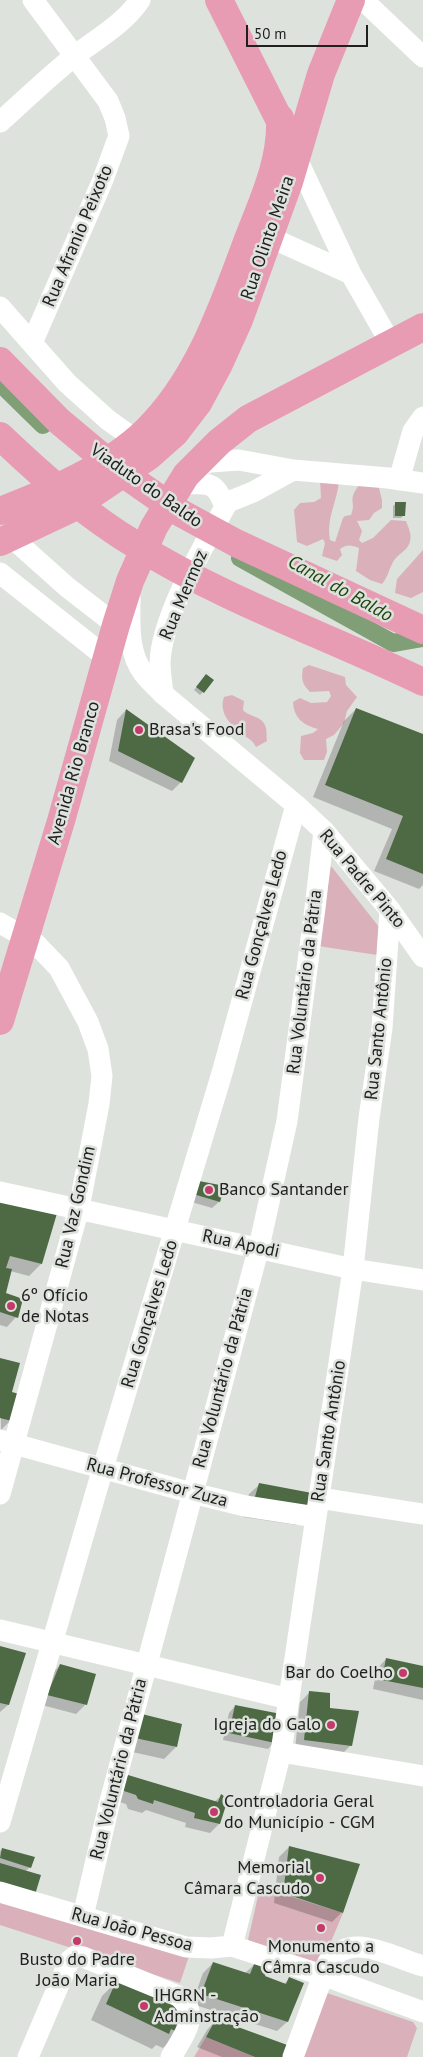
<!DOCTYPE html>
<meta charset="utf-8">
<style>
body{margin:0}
#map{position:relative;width:423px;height:2057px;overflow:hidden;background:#dee2dd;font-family:"PT Sans",sans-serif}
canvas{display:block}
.scale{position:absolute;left:246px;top:25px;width:122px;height:22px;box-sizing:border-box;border:2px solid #20211f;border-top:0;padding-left:6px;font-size:15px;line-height:18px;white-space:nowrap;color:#20211f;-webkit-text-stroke:4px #dee2dd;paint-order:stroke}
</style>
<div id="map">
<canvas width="423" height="2057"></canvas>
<div class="scale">50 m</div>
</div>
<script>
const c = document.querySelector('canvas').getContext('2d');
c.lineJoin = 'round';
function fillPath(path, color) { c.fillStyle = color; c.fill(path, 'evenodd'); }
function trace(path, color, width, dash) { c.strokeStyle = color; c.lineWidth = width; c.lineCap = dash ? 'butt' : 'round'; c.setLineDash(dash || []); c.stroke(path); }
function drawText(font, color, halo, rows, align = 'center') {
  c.font = font + ' "PT Sans",sans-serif'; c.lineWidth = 5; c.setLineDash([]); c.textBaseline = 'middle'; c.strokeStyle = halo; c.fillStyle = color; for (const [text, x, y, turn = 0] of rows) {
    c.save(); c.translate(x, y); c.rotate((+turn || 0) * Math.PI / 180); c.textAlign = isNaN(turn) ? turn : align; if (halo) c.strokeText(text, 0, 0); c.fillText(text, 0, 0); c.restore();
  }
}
const green = new Path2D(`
 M320 479H339C338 502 326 516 330 540L335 542 343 518 345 516 351 515C357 501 346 501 360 484H378L382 500V508L374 513 369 520 357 521 362 531 359 540 362 543 373 538 391 520 406 521C408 527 412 534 410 541 409 549 400 553 395 559 389 567 389 576 382 584L370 580 356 571 359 548C352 545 347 544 340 549L342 555 337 561 322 556 325 543 323 539 307 546 297 542 294 510 300 503 314 502 321 498Z
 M423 550V592L411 598 395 593 397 579Z
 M309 665 345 677 346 685 357 697 347 711 344 723 334 735 326 739 327 752 324 760H304L300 753 301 736 313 733 318 729C304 725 294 719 293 702L300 698 311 703 327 702 331 696 329 691 310 692C302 684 301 679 303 668Z
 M232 695 244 701 243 710C250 718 263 715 266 728 267 732 266 736 267 741L256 747C252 738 244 737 238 731 228 722 219 711 224 697Z
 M331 866 383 932 377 955 318 946Z
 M260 1887 343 1913 320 1968 248 1940Z
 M0 1902 189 1956 180 1983 0 1925Z
 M327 1993 413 2022 417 2028 407 2057H299Z
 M206 2037 255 2057H194Z`);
const shadow = new Path2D(`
 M396 503 404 515 401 518H393V506Z
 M203 679V692L200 695 194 690Z
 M356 709 423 736V885L419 889 374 871 392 829 313 797 344 721Z
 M126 710 181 782 172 791 109 761 117 720Z
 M223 1187 219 1202 212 1208 188 1201 192 1189Z
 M0 1195 56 1211 41 1264 29 1276 10 1271 4 1294 16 1317 7 1327 0 1325Z
 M0 1359 10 1393 11 1420 1 1430Z
 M259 1485 307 1515 297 1525 243 1517 249 1494Z
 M0 1647 8 1705 0 1712Z
 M386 1659 423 1667V1700L373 1689 377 1669Z
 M60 1665 86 1704 76 1714 38 1704 51 1675Z
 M310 1692 329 1709 351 1745 341 1755 295 1749 300 1702Z
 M235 1706 274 1742 268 1749 223 1740 229 1713Z
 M130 1728 176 1747 164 1759 123 1750Z
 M126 1776 214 1802 221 1796 219 1824 210 1833 185 1827 186 1823 146 1810 142 1813 128 1809 126 1804 109 1799Z
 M289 1847 342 1912 332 1922 274 1903 279 1857Z
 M2 1849 30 1867 0 1896V1851Z
 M213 1963 245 1973 255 1964 263 1976 284 1984 289 1979 303 1983 287 2022 277 2031 192 2004 203 1973Z
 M118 1980 179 2032 163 2048 156 2045 152 2049 91 2020 102 1996Z
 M216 2020 285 2057H222L197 2047 207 2030Z`);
const canal = new Path2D(`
 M0 383 43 425
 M240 558 393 643 423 638`);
const building = new Path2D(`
 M395 502H406L405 516H395Z
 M206 674 214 680 204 693 196 687Z
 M356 708 423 734V874L386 859 403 816 325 785Z
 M126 709 195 758 182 783 118 751Z
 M199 1181 225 1186 220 1202 193 1194Z
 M0 1194 58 1210 42 1264 10 1256 6 1268 12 1269 6 1293 23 1299 18 1318 0 1312Z
 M0 1358 20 1363 12 1392 19 1394 12 1421 0 1418Z
 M259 1483 312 1493 308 1516 252 1507Z
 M0 1646 26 1653 9 1705 0 1703Z
 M386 1658 423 1666V1688L382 1680Z
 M60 1664 96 1674 87 1705 47 1695Z
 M309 1691 330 1693V1708L359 1711 352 1746 304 1740Z
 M235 1705 281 1714 275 1743 229 1733Z
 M142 1714 182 1724 177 1747 135 1738Z
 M128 1775 218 1802 221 1794 228 1799 220 1824 194 1818 195 1813 154 1800 153 1804 138 1799 136 1795 118 1789Z
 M289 1846 360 1864 343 1913 283 1893Z
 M2 1848 35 1857 31 1868 0 1858Z
 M0 1863 41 1875 34 1898 0 1888Z
 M213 1962 250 1974 255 1962 268 1967 265 1976 286 1984 289 1977 304 1983 288 2022 201 1994Z
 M117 1979 182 2008 179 2016 186 2019 180 2033 171 2029 169 2034 106 2004Z
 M216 2019 290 2046 286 2057H255L206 2037Z`);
const minor = new Path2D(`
 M363 0 423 57
 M0 122C25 100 49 76 76 55 98 38 124 24 140 0
 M296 157 351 274 391 344
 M256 231 351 274
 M0 307 67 383 108 420 136 440
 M32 343 102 182 119 136 115 118 108 101 33 0
 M194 468 210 462 239 460 293 470 388 478 423 483
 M399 480 413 431 423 417
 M181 484C207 484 215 479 225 507
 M11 537 67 587 116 625
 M0 573 107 658
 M130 597C130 622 127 652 144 674 149 681 157 687 163 694L296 805 324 831 390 910 423 957
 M163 694C162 684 160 673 160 663 161 618 203 547 225 507L228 502 253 492 293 470
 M0 923 35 943 59 968 88 1022 98 1049 102 1076 99 1104 79 1208 0 1494
 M0 1192 353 1269 423 1280
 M0 1440 192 1493 245 1506 316 1517
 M319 1498 423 1514
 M0 1630 289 1699
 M281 1752 423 1776
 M0 1822 103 1468 222 1073 296 805
 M0 1892 186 1947 211 1948 232 1946 322 1975 423 2012
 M83 1916 109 1805 259 1247 287 1121 315 908 324 831
 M232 1946 281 1752 353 1269 369 1118 382 1028 390 910
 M28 2057 69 1961 75 1956 83 1957 178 1996C202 2014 183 2037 171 2057
 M293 2057 328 1962C352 1930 393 1958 423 1966`);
const major = new Path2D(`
 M219 0 287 135
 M0 361 59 421 114 467 177 511 236 543 423 630
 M0 436C42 476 86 515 136 545 226 601 328 636 423 682
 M0 511C49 492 108 468 146 431 198 380 222 309 247 242 262 202 282 162 280 118
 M0 542 70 509 149 456 175 433 198 403 219 364 239 320 289 182 321 74 351 0
 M0 1021 61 821 116 625 130 581 154 527 186 475 219 442 248 419 423 327`);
const markers = [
 [139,730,5,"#c63a6a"],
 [209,1190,5,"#c63a6a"],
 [11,1306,5,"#c63a6a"],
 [403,1673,5,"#c63a6a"],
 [331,1725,5,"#c63a6a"],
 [214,1812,5,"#c63a6a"],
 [320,1878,5,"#c63a6a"],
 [321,1928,5,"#c63a6a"],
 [77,1941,5,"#c63a6a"],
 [144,2006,5,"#c63a6a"]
];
const streetNames = [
 ["Rua Afranio Peixoto",78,236,-67],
 ["Rua Olinto Meira",268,238,-71],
 ["Viaduto do Baldo",146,486,35],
 ["Rua Mermoz",184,595,-67],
 ["Avenida Rio Branco",74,773,-74],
 ["Rua Padre Pinto",362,879,50],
 ["Rua Gonçalves Ledo",262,925,-75],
 ["Rua Voluntário da Pátria",305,982,-83],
 ["Rua Santo Antônio",379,1029,-84],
 ["Rua Vaz Gondim",76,1207,-77],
 ["Rua Apodi",241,1244,12],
 ["Rua Gonçalves Ledo",150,1314,-73],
 ["Rua Voluntário da Pátria",223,1378,-75],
 ["Rua Santo Antônio",329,1431,-81],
 ["Rua Professor Zuza",157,1483,15],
 ["Rua Voluntário da Pátria",119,1769,-76],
 ["Rua João Pessoa",132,1930,15]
];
const poiNames = [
 ["Brasa's Food",149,730],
 ["Banco Santander",219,1190],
 ["6º Ofício",21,1296],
 ["de Notas",21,1317],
 ["Bar do Coelho",393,1673,"right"],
 ["Igreja do Galo",321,1725,"right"],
 ["Controladoria Geral",224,1802],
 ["do Município - CGM",224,1823],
 ["Memorial",310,1868,"right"],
 ["Câmara Cascudo",310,1889,"right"],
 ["Monumento a",321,1947,"center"],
 ["Câmra Cascudo",321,1968,"center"],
 ["Busto do Padre",77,1960,"center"],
 ["João Maria",77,1981,"center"],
 ["IHGRN -",154,1996],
 ["Adminstração",154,2017]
];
const waterNames = [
 ["Canal do Baldo",340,589,29]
];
fillPath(green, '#dab1ba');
fillPath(shadow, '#0003');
trace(canal, '#819f77', 18);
fillPath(building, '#4d6a44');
trace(minor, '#fff', 21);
trace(major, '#e89cb3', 28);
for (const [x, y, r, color] of markers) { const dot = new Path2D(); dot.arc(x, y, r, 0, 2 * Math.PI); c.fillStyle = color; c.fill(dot); trace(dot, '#dee2dd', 2); }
drawText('18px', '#20211f', '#dee2dd', streetNames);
drawText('18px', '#20211f', '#dee2dd', poiNames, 'left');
drawText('italic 19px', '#1e460c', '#dee2dd', waterNames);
</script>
